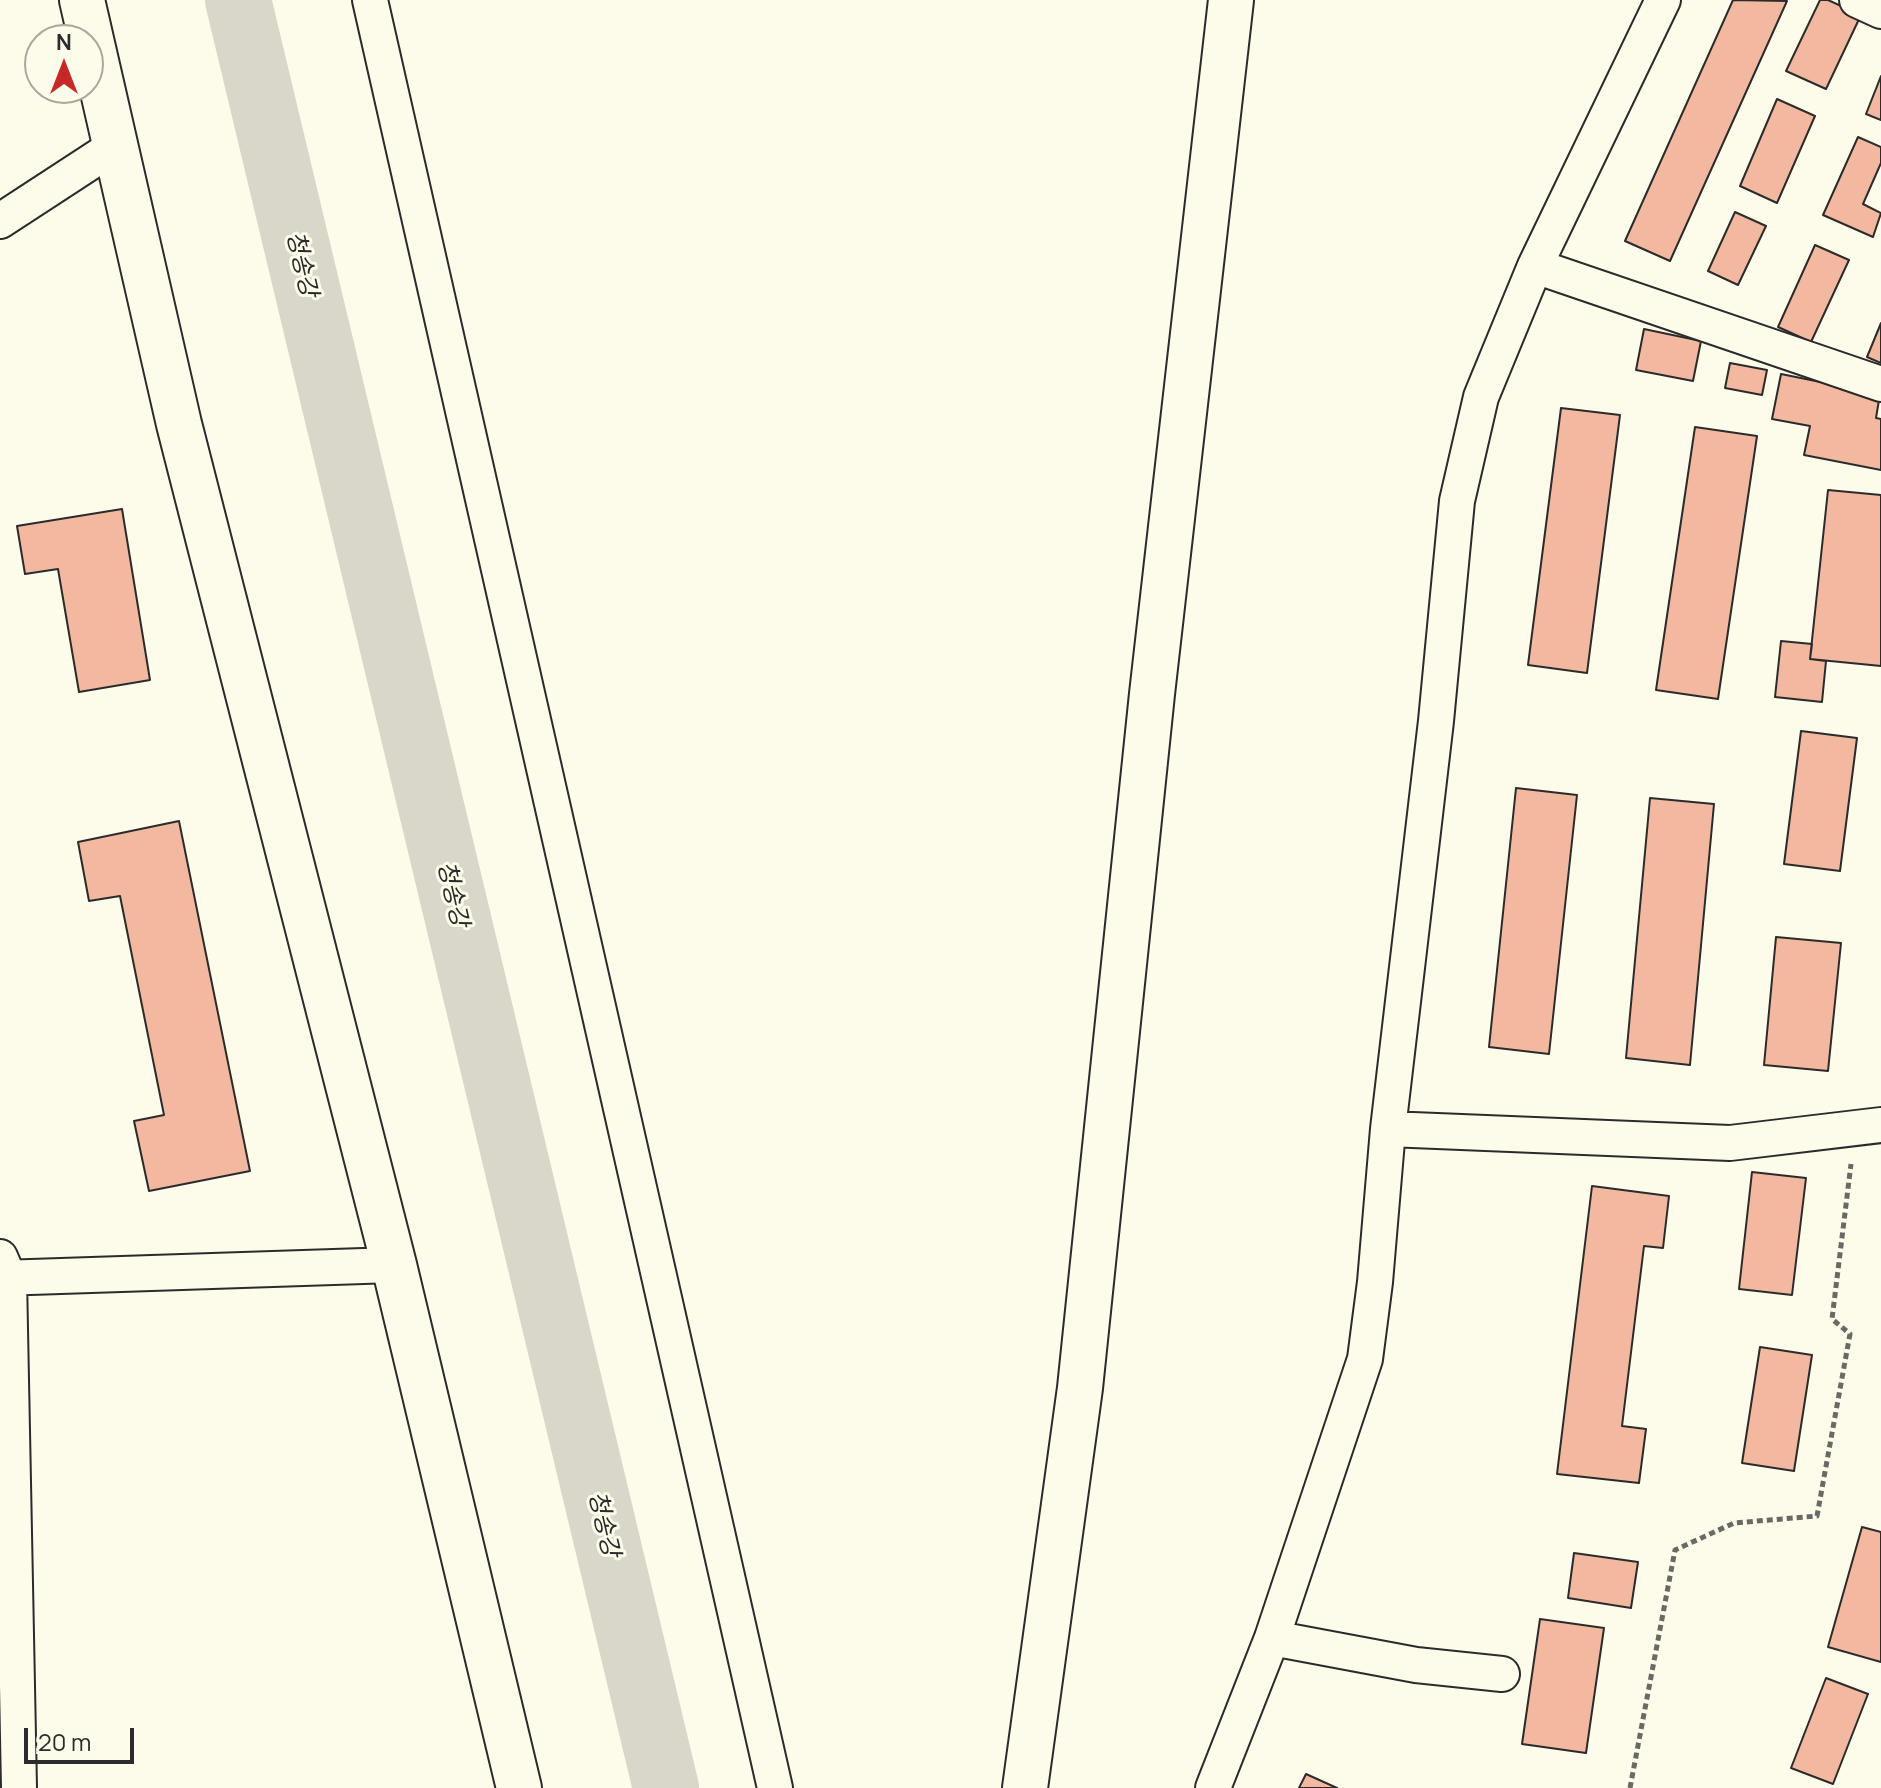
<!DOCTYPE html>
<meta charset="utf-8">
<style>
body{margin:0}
#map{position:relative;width:1881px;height:1788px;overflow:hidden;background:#fdfbea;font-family:Manrope,sans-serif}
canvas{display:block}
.north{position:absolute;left:24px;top:24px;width:80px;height:80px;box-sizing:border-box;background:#fdfbea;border:2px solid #a9a89e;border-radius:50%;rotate:0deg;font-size:22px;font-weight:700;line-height:32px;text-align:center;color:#2b2b2b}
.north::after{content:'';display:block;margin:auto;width:28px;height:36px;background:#c62828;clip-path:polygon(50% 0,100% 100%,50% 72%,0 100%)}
.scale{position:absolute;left:24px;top:1728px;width:110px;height:36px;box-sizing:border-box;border:4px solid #2b2b2b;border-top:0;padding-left:10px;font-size:24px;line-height:28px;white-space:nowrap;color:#2b2b2b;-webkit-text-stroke:6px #fdfbea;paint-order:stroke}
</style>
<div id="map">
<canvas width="1881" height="1788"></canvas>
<div class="north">N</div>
<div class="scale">20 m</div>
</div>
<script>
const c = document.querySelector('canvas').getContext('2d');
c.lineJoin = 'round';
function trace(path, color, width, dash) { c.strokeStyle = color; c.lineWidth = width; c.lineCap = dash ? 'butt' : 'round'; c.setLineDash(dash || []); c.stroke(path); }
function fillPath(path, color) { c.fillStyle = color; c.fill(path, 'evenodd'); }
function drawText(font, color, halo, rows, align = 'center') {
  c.font = font + ' Manrope,"Noto Sans KR",sans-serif'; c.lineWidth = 6; c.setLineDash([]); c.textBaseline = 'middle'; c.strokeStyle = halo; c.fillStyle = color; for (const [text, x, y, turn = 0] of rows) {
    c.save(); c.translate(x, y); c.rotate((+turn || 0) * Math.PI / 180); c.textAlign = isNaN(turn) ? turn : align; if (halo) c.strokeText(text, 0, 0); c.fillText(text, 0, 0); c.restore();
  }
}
const river = new Path2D(`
 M238 0 666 1788`);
const building = new Path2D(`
 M1733 0 1787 1 1670 261 1625 241Z
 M1820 0H1828L1861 15 1826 89 1786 71Z
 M1881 76V120L1866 114Z
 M1777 99 1815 116 1777 203 1740 186Z
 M1858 137 1881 147V163L1863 204 1881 213 1873 237 1823 215Z
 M1735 212 1766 226 1738 285 1708 271Z
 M1815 245 1849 260 1811 342 1778 327Z
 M1881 323V363L1867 357Z
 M1644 329 1701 341 1693 381 1636 370Z
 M1730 363 1767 370 1762 395 1725 388Z
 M1781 374 1880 394 1876 418 1881 419V470L1804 455 1810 426 1772 419Z
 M1561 408 1620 415 1587 673 1528 665Z
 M1695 427 1757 436 1718 699 1656 690Z
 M1828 490 1881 495V666L1810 659Z
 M122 509 150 680 79 692 58 569 25 574 17 526Z
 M1781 641 1812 644 1810 659 1826 661 1822 702 1775 697Z
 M1801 731 1857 738 1840 871 1784 864Z
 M1516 788 1577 795 1549 1054 1489 1047Z
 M1650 798 1714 804 1690 1065 1626 1058Z
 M179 821 250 1171 149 1191 134 1121 164 1115 120 896 89 901 78 842Z
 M1776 937 1841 943 1828 1071 1764 1065Z
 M1752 1172 1806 1178 1792 1295 1739 1289Z
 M1592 1186 1669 1196 1663 1248 1644 1246 1622 1426 1646 1429 1639 1483 1557 1474Z
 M1760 1347 1812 1355 1794 1471 1742 1463Z
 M1862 1527 1881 1532V1662L1828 1647Z
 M1574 1553 1638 1562 1631 1608 1568 1598Z
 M1540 1619 1604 1628 1586 1753 1522 1744Z
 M1826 1678 1868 1694 1833 1784 1791 1768Z
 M1306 1774 1337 1788H1299Z`);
const path = new Path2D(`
 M1630 1788 1675 1550 1734 1523 1817 1516 1850 1334 1832 1319 1851 1164`);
const street = new Path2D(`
 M370 0 775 1788
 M1857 0 1881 11
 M0 221 115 146
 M1535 266 1881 384
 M1388 1129 1730 1143 1881 1125
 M0 1257 9 1278 19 1788
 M0 1278 394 1265
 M1272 1638 1416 1665 1502 1674
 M1213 1788 1272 1638 1365 1359 1375 1282 1388 1129 1436 721 1457 501 1481 397 1535 266 1663 0`);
const secondary = new Path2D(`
 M82 0 179 424 394 1265 519 1788`);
const primary = new Path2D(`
 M1025 1788 1080 1388 1152 694 1231 0`);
const waterNames = [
 ["청송강",301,264,77],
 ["청송강",452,894,77],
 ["청송강",603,1524,77]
];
trace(river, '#d8d7c9', 66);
fillPath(building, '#f2b8a0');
trace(building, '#2b2b2b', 2);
trace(street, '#2b2b2b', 38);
trace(secondary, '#2b2b2b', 48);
trace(primary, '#2b2b2b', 48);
trace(path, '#6a6964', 5, [6, 4]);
trace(street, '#fdfbea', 34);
trace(secondary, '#fdfbea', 44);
trace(primary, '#fdfbea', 44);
drawText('italic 24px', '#2b2b2b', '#fdfbea', waterNames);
</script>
